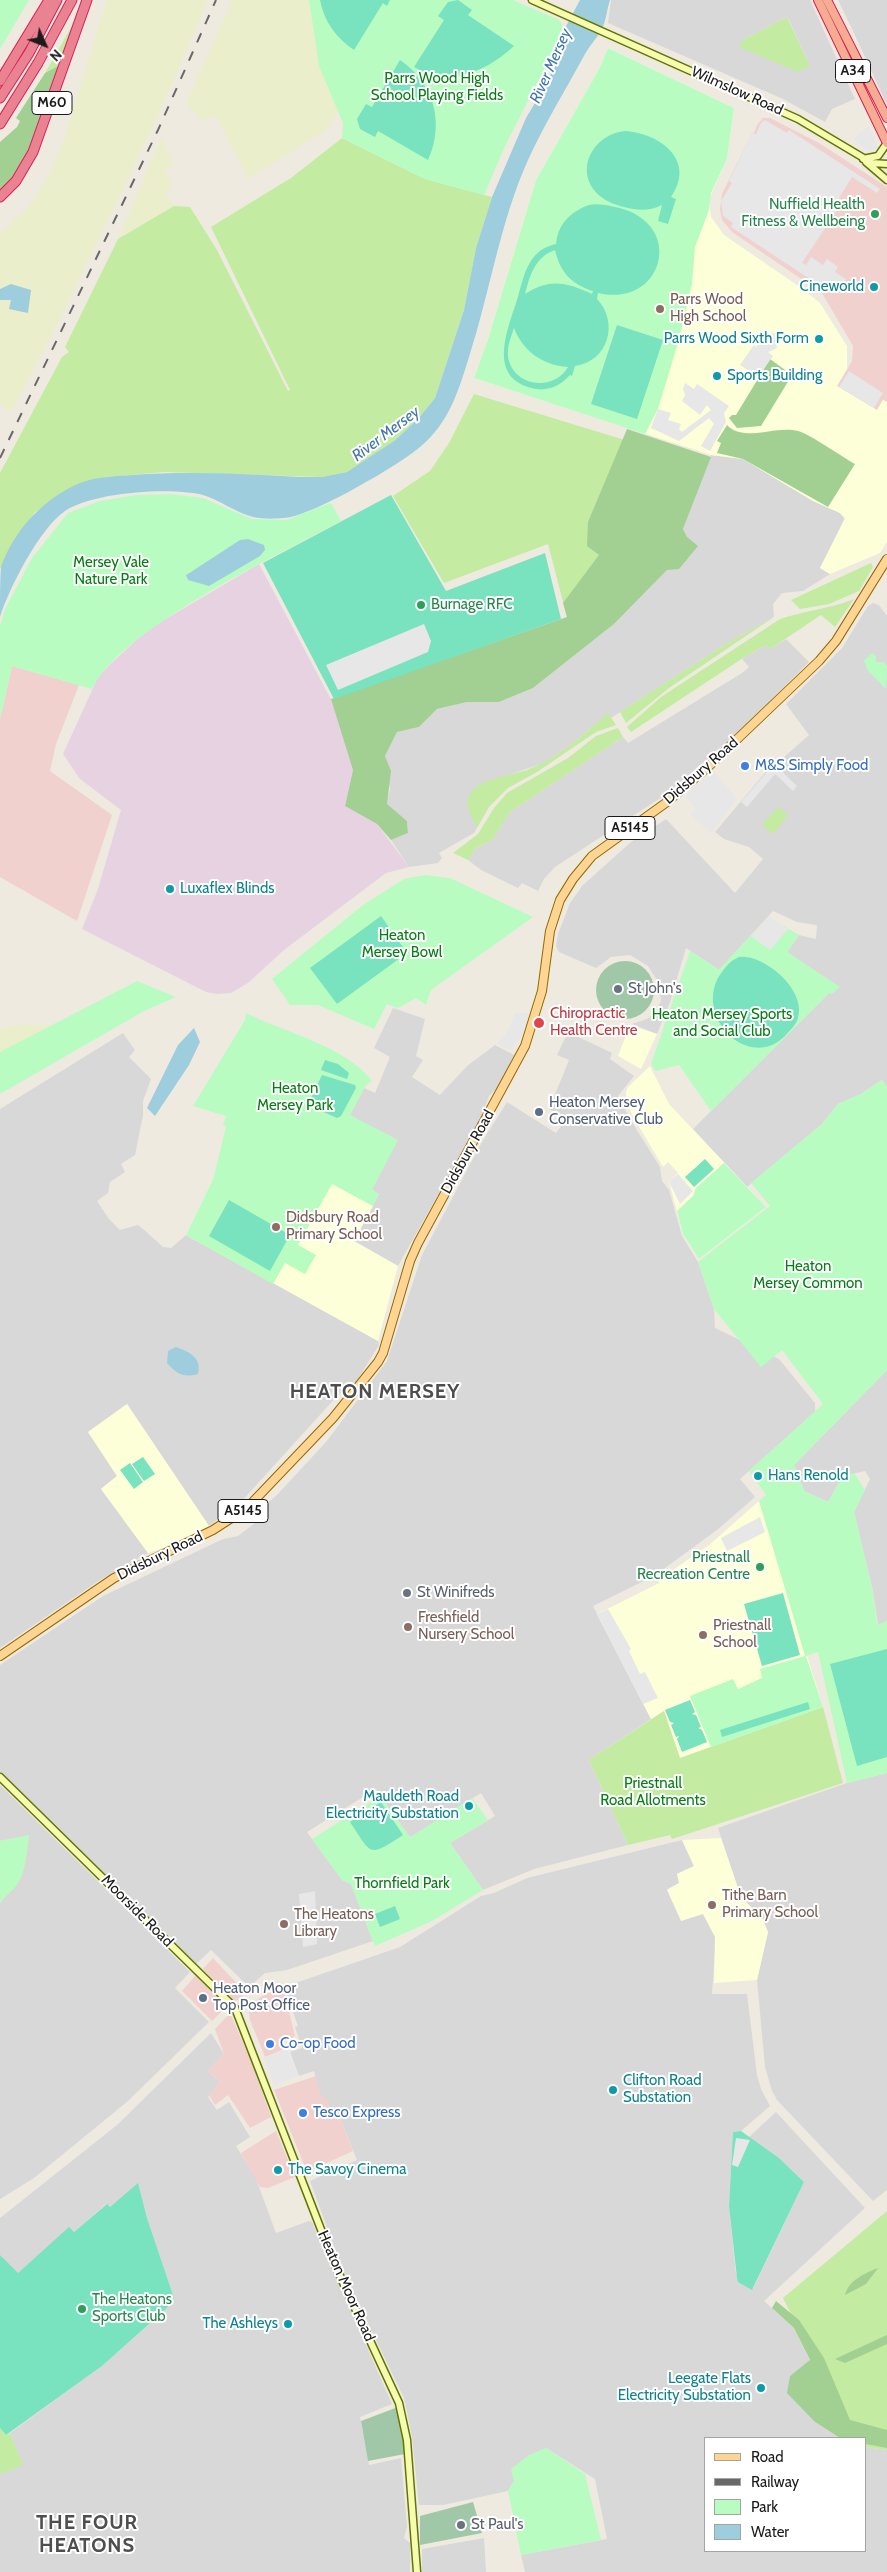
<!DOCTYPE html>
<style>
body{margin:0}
#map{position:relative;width:887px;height:2572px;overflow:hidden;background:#eeeae0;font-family:Cabin,sans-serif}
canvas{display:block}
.legend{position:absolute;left:704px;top:2437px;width:162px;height:115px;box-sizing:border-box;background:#fff;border:1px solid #a4a4a4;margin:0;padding:6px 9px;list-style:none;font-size:15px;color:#1b1b1b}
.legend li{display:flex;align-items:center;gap:10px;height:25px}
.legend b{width:25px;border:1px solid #a4a4a4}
.north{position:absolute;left:20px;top:20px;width:50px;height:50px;-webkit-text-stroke:4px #fff;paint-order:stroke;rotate:134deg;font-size:14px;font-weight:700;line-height:20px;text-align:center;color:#1b1b1b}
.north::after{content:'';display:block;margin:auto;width:18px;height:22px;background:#1b1b1b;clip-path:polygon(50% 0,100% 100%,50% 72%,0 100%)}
</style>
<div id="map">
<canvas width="887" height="2572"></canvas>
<ul class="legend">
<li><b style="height:6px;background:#ffd594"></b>Road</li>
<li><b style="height:6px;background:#696969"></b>Railway</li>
<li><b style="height:14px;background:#b9fcc1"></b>Park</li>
<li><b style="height:14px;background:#9ecdde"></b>Water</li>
</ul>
<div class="north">N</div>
</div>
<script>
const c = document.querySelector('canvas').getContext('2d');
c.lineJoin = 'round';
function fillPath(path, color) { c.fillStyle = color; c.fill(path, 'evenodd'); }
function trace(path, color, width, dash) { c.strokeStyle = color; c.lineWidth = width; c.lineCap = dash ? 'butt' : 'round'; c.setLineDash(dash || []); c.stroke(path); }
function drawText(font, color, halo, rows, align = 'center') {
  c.font = font + ' Cabin,sans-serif'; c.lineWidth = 4; c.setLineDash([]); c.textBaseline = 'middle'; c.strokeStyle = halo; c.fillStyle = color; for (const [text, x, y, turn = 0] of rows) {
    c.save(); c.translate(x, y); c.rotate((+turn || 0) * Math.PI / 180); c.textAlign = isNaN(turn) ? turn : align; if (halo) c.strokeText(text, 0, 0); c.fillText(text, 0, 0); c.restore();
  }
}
const residential = new Path2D(`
 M611 0H810L855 99 832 109 825 122 783 99 608 23ZM787 17 789 20 810 66 743 40Z
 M838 0H887V105L851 27Z
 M711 455 743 459 813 501 840 513 845 520 820 568 830 574 803 591 782 593 773 604 774 617 729 642 611 718 608 714 568 747 544 763 479 785 468 798V806L477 828 474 833 439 853 442 858 438 863 409 867 391 840 408 833 407 821 386 804 390 790 385 756 397 732 419 727 437 709 467 702H499L533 688 614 624 667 570 687 537 683 529Z
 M873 603 879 605 887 616V1087L882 1080 861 1094 838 1104 822 1124 747 1187 693 1129 829 993 839 988 787 952 799 935 816 939 817 925 797 922 773 911 719 970 686 948 670 1002 657 1034 632 1024 647 1019 656 1012 661 1001 658 982 648 966 630 955 611 957 596 968 559 952 556 946 558 934 570 903 583 885 631 842 666 819 735 893 763 859 749 847 724 839 715 832 775 761 783 758 809 735 786 704 842 648 868 606Z
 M786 639 809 662 746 725 668 793 555 867 544 879 538 891 522 883 518 888 481 870 468 860 476 848 492 840 510 812 623 737 628 743 742 673 749 667 742 659 746 656 766 645 770 649Z
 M393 1008 425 1019 416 1056 423 1060 412 1077 440 1095 467 1066 495 1045 514 1055 500 1085 489 1096 479 1122 398 1266 354 1241 379 1194 372 1190 358 1120 350 1115 364 1088 375 1093 390 1057 374 1048Z
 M568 1032 612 1053 610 1059 634 1076 618 1096 630 1119 660 1167 662 1181 669 1190 682 1236 698 1262 714 1309 715 1328 779 1359 815 1403V1412L740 1479 755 1497 717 1530 654 1576 593 1606 651 1719 589 1760 628 1845 534 1869 483 1890 450 1843 495 1816 481 1793 410 1838 376 1789 307 1832 342 1880 351 1884 373 1941 287 1970 265 1973 249 1987 211 1950 196 1964 0 1773V1665L103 1596 223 1539 238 1536 255 1523 251 1516 276 1496 326 1442 387 1361 422 1255 482 1142 507 1102 556 1133 566 1119 549 1109 569 1060 557 1055Z
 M123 1033 135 1050 129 1057 151 1079 143 1101V1115L135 1155 121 1164 125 1172 110 1182 108 1193 97 1201 109 1219 120 1230 138 1225 142 1228 163 1247 171 1248 186 1235 378 1341 379 1345 356 1382 339 1394 240 1503 209 1526 127 1404 88 1432 117 1476 101 1489 148 1553 100 1580 0 1648V1109Z
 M887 1370V1621L878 1625 873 1592 854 1512 870 1479 865 1471 843 1476 828 1502 804 1491 794 1465Z
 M887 1773V2190L873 2201 777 2100 772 2091 765 2067 757 1980 768 1932 762 1918 741 1897 718 1828 847 1783Z
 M0 1785 190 1972 175 1988 209 2022 128 2101 34 2178 0 2199V1903L7 1893 29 1836 0 1841Z
 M682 1840 694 1866 677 1874 680 1883 667 1889 703 1913 716 1937 712 1994H747L757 2075 761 2089 770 2106 741 2131 733 2132 729 2206 736 2274 753 2289 804 2182 779 2158 749 2137 776 2112 865 2208 764 2301 794 2328 810 2361 790 2376 815 2422 840 2438H706V2551H866V2447L887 2450V2572H525L521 2555 607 2539 595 2479 546 2448 514 2481 508 2491 443 2505H419L412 2437 404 2398 345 2276 310 2181 357 2160 339 2116 334 2117 321 2098 314 2071 299 2076 290 2052 302 2048 295 2027 298 2026 284 1987 400 1947 481 1896 494 1893 527 1878Z
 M211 2033 224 2054 208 2071 220 2082 208 2097 217 2110 229 2102 250 2137 236 2146 255 2176 276 2233 309 2221 312 2222 392 2404 360 2417 369 2465 401 2458 407 2527 404 2538 410 2543V2572H0V2474L22 2464 10 2433 102 2366 168 2307 166 2306 174 2298 147 2218 138 2184 110 2207 106 2204 74 2232 69 2228 17 2274 0 2255V2218L117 2125Z
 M484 2538 486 2572H422V2549Z`);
const commercial = new Path2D(`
 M763 118H770L819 143 887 187V402L883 400 877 410 837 386 852 361 853 346 822 293 732 232 722 220 720 209 722 194 752 133H754L757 125Z
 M12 666 79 685 56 744 50 771 112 815 77 921 0 877V719Z
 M213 1958 246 1993 235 2002 203 1969Z
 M196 1975 226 2007 212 2021 182 1991Z
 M282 1983 295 2036 282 2043V2050L265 2057 250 2020 248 2006Z
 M230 2013 253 2066 271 2117 250 2128 228 2095 215 2105 209 2095 220 2082 208 2071 224 2054 215 2029Z
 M316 2076 321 2098 326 2097 334 2117 339 2116 353 2151 307 2172 274 2090Z
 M276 2131 295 2177 268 2188 260 2187 241 2153Z`);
const industrial = new Path2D(`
 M259 564 343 722 353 770 345 806 377 824 409 867 386 873 284 950 248 983 231 993 217 994 206 992 82 929 98 889 121 810 80 779 63 754 99 675 147 630Z`);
const education = new Path2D(`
 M608 48 734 108 727 159 709 199 711 217 724 235 800 287 820 303 847 346V369L837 386 877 410 883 400 887 402V542L880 553 830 574 820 568 845 518 840 513 813 501 743 459 711 455 474 378 488 339 536 180 599 69Z
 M630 1025 657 1034 641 1069 618 1056Z
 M650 1066 669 1104 766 1207 699 1259 683 1234 669 1182 678 1173 668 1162 663 1167 631 1113 626 1099V1092L628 1087Z
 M227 1127 373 1206 354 1241 398 1266 378 1341 186 1235 213 1179Z
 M127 1404 209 1526 169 1546 148 1553 101 1489 117 1476 88 1432Z
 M759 1501 823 1707 680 1758 664 1711 651 1719 597 1614 659 1583 658 1580 708 1546Z
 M721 1838 741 1897 762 1918 768 1932 757 1980 714 1983 715 1937 703 1914 681 1921 667 1890 679 1883 677 1874 694 1866 682 1840Z`);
const farmland = new Path2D(`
 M107 0H208L157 118 54 331 11 412 0 404V232L9 226 33 201 51 171 64 139Z
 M232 0H309L319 66 339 110 326 130 248 179 216 116 203 121 186 103Z
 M161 138 174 166 164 171 172 184 166 195 174 206 118 239Z
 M25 1025H53L0 1052V1028Z`);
const grass = new Path2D(`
 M787 17 810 66 798 72 739 47 743 40Z
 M73 24 60 65 45 73Z
 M342 138 425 179 492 197 476 248 464 310 435 398 418 419 394 441 371 457 347 472 322 477 164 472 106 477 35 512 0 569V473L62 357 69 352 65 347 118 239 174 206 190 207 217 250 288 391 290 390 211 227 291 178Z
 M474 394 628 441 635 557 567 617 548 544 444 583 393 496 430 471 449 443Z
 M871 563 873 567 859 591 829 604 800 609 791 600Z
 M854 599 835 627 821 615 770 649 766 645 746 656 631 732 627 727 661 697 780 619C804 611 829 609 854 599Z
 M774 617 669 688 626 723 620 712 729 642Z
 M608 713 616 725 596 732 537 772 508 788 489 807 477 828C473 820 466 808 468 799 473 778 510 776 527 770 558 758 583 735 608 713Z
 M618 728 623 737 510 812 492 840 476 848 468 860 453 853 478 834 494 808 507 793 568 758 596 736Z
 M778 807 788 815 773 834 762 825Z
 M823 1707 843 1783 672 1839 670 1835 628 1845 589 1760 664 1711 680 1758Z
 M887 2211V2450L866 2447V2438H853L783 2298Z
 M0 2428 6 2435 10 2433 23 2465 0 2474Z`);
const forest = new Path2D(`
 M60 65C45 110 33 157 0 193V142L17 127 20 121 16 118 45 73Z
 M770 359 792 375 761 426 737 428 729 418 732 415H736Z
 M727 425C744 443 776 425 798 431 810 434 842 457 855 464L828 507 743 459 717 453 721 443 717 441Z
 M627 429 711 457 683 529 687 537 698 546 679 569 667 570 614 624 533 688 499 702H467L437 709 419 727 397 732 385 756 391 771 387 804 407 821 408 833 391 840 377 824 345 806 353 770 331 699 567 617 563 603 599 555 587 546 588 522Z
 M878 2268 866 2284 845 2295C848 2281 865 2273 878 2268Z
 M776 2301 799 2320 824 2358 850 2420 887 2430V2448L866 2444V2438H840L815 2422 787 2393 790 2376 810 2360 794 2328 772 2308Z
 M887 2335V2344L845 2363 835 2359Z`);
const cemetery = new Path2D(`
 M596 990a29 29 0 1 1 58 0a29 29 0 1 1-58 0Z
 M398 2407 405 2439V2454L368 2461 361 2421Z
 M473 2502 482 2533 420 2545V2516Z`);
const park = new Path2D(`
 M0 0H29L0 49Z
 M309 0H513L559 20 562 24 561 36 505 146 484 195 425 179 342 138 343 123 319 66Z
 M608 48 734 108 727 159 711 193 709 210 695 247 692 284 678 343 658 409 645 434 474 378 488 339 536 180 599 69Z
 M172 494 203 498 252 519 286 520 331 503 341 521C279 555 121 628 92 689L12 666 0 719V626L5 609 32 558 68 513 100 501 136 495Z
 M872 653 876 656V662H884L887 666 886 689 868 671 864 661Z
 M425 875 450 878 533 917 431 990 426 1005 416 998 398 1008 387 1004 374 1029 318 1005H290L272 979 363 905 404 879Z
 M768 917 799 935 787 952 840 987 832 994 829 993 711 1111 679 1065 655 1071 651 1064 690 951 719 970Z
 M137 981 176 997 144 1011 0 1094V1052Z
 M246 1013C284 1032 347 1047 372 1081L366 1085 350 1115 398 1140 372 1190 379 1194 373 1206 332 1184 298 1245 316 1255 305 1274 285 1263 273 1284 186 1235 213 1179 226 1127 223 1125 226 1116 193 1106 245 1020Z
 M882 1080 887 1087V1370L794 1465 804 1491 828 1502 843 1476 854 1473 865 1490 854 1512 873 1592 877 1625 887 1621V1773L847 1783 818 1652 806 1656 823 1707 711 1747 690 1696 733 1679 738 1689 762 1678 760 1669 805 1656 759 1501 766 1495 749 1471 823 1404 782 1350 761 1367 714 1309 698 1262 770 1206 751 1183 822 1124 838 1104 861 1094Z
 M724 1163 766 1207 699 1259 683 1234 677 1211 694 1195 695 1189Z
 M380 1796 410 1837 472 1798 488 1820 450 1843 483 1890 432 1921 375 1946 351 1884 342 1880 312 1839Z
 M29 1835C27 1851 26 1874 16 1886 10 1893 6 1895 0 1903V1841Z
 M546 2448 585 2474 601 2540 521 2555 508 2491 514 2481 511 2469 529 2455Z`);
const pitch = new Path2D(`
 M320 0H390L387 6 383 3 354 50C336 38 324 21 320 0Z
 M458 0 472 10 468 15 514 46C486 72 450 87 414 67L444 20 438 16 448 2Z
 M400 60C434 83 445 123 428 160L378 131 375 137 360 129 357 119 366 104 372 107Z
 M625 131C659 133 697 160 671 197L676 199 668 224 658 221 662 205C649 211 639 211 624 207 616 205 607 202 600 196 572 172 593 134 625 131Z
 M589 205C601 203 611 206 623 209 685 228 662 308 598 293L597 299C619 322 609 361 575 366L572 376 570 375C561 385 549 391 536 389 486 380 507 331 517 300 521 287 524 269 533 258 539 250 547 246 556 244 558 224 570 212 589 205ZM555 250C560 272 571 284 593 291L592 294C567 282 549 278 525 294 530 275 535 257 555 250ZM514 328C523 351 542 365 568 367 554 392 512 387 508 356 507 346 511 337 514 328Z
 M617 325 663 340 637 419 591 404Z
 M391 495 446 591 545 553 561 619 334 699 263 563Z
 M381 916 407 953 337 1004 310 968Z
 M739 957C764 954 807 990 798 1018 796 1025 790 1030 785 1036 750 1071 696 1020 718 978 723 970 729 961 739 957Z
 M325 1060 338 1064 349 1073 347 1079 321 1070Z
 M322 1075 355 1085 356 1088 341 1116 337 1118 310 1106 309 1102Z
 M705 1159 714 1169 694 1187 685 1177Z
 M229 1200 290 1235 270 1271 209 1236Z
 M143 1457 155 1474 144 1481 132 1464Z
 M130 1463 143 1482 134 1489 120 1470Z
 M783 1593 800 1655 762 1666 744 1604Z
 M887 1649V1757L857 1766 830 1664Z
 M690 1700 695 1712 692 1714 696 1715 701 1727 698 1728 702 1730 707 1742 682 1752 677 1739 679 1736 676 1737 671 1725 674 1723 670 1722 665 1710Z
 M808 1702 810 1709 722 1737 720 1730Z
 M381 1802 403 1835C368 1858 372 1855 350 1822Z
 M395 1906 400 1919 380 1927 375 1914Z
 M741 2131 779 2158 804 2182 752 2290 738 2282 737 2278 729 2206 733 2132Z
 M138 2183 147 2218 174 2298 167 2305 168 2307 102 2366 6 2435 0 2428V2255L18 2273 69 2227 74 2232 107 2204 110 2207Z`);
const parking = new Path2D(`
 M765 120 787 133 789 130 880 189 877 193 852 177 839 198 843 201 802 263 806 265 811 257 823 265 827 259 838 267 835 272 846 279 837 293 833 291 831 293 731 227 733 223 723 216 721 201 732 183 729 181 752 133 756 134 761 123Z
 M868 126 877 145V149L872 151H868L853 139Z
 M774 333 777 348 768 352 773 356 758 377 740 365 754 345 756 347 769 334Z
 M849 371 883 393 874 408 839 387Z
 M685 383 694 389 697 384 729 406 724 413 726 422 710 451 701 446 714 424 709 418 679 441 651 428 658 409 671 413 668 420 681 424 679 429 682 432 711 410 707 405 700 415 682 401 685 395 683 389Z
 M424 624 431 641 428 652 338 690 326 665Z
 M774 764 797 786 793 791 775 774 747 807 741 802Z
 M713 771 737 799 711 833 690 814 696 809 685 796Z
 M768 917 788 929 770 950 751 936Z
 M515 1013H532L523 1035 510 1050 497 1044 508 1031Z
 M678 1174 693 1191 680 1204 669 1182Z
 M760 1517 765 1532 727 1551 721 1538Z
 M608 1609 631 1649 629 1651 640 1674 645 1672 658 1698 643 1704 597 1614Z
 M315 1891 317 1944 303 1947 299 1894Z
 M287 2049 298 2076 274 2085 264 2058Z
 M736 2138 750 2140 738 2167 732 2165Z`);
const water = new Path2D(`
 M580 0H610C607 9 606 21 602 29 597 38 590 45 585 54 566 89 545 123 528 160 500 222 490 292 469 357 458 392 449 423 420 447 399 465 309 518 283 518 274 519 262 519 253 517 236 513 220 500 203 495 170 487 94 492 65 511 40 528 9 588 0 617 0 602 0 581 1 567 14 530 44 498 80 483 96 477 115 476 132 475 188 471 244 474 300 477H322L347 472 394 441 418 419 435 398 464 310 476 248 492 197 526 118 547 83 559 53 563 32Z
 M11 284 31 290 28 313 9 309 11 300H0V289Z
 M248 539 264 545 265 550 260 556 209 586 188 580 186 575 191 572 240 540Z
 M194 1028 200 1042 189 1065 155 1116 147 1108 178 1045Z
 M176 1347C190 1352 202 1358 198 1374 183 1378 177 1374 167 1363L168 1351Z`);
const secondary = new Path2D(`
 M532 0 798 119 872 163 887 164
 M863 159 878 156 887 143
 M866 162 887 180
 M0 1777 235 2008 334 2263 399 2403 407 2440 417 2572`);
const primary = new Path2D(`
 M0 1656 114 1578 213 1530 247 1508 333 1418 378 1362 383 1353 410 1261 418 1243 525 1046 542 991 550 931 560 900 573 879 592 856 667 802 708 767 819 661 836 641 887 559`);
const trunk = new Path2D(`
 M818 0 887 143
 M827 0 887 118`);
const motorway = new Path2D(`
 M0 81 49 0
 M0 98 29 53 57 0
 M0 124 38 63 72 0
 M0 197 16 181 33 152 87 0`);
const rail = new Path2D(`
 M0 458 158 130 216 0`);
const markers = [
 [875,214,5,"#2e9e5b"],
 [874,287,5,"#0f9aa8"],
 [660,309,5,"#8d6e63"],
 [819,339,5,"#0f9aa8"],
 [717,376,5,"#0f9aa8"],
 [421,605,5,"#2e9e5b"],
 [745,766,5,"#3f7fe0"],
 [170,889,5,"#0f9aa8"],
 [618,989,5,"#6b7280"],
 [539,1023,6,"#e0444e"],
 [539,1112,5,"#5c6f8a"],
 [276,1227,5,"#8d6e63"],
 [758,1476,5,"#0f9aa8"],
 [760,1567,5,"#2e9e5b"],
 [407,1593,5,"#6b7280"],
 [408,1627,5,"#8d6e63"],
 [703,1635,5,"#8d6e63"],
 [469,1806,5,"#0f9aa8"],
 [712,1905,5,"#8d6e63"],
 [284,1924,5,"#8d6e63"],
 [203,1998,5,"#5c6f8a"],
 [270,2044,5,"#3f7fe0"],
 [613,2090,5,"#0f9aa8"],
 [303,2113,5,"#3f7fe0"],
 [278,2170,5,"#0f9aa8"],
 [82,2309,5,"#2e9e5b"],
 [288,2324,5,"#0f9aa8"],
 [761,2388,5,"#0f9aa8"],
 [461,2525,5,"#6b7280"]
];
const shields = [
 [853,71,35],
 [52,103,40],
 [630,828,50],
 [243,1511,50]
];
const shieldNames = [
 ["A34",853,71],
 ["M60",52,103],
 ["A5145",630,828],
 ["A5145",243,1511]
];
const parkNames = [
 ["Parrs Wood High",437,79],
 ["School Playing Fields",437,96],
 ["Mersey Vale",111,563],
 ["Nature Park",111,580],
 ["Heaton",402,936],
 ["Mersey Bowl",402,953],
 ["Heaton Mersey Sports",722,1015],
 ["and Social Club",722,1032],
 ["Heaton",295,1089],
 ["Mersey Park",295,1106],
 ["Heaton",808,1267],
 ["Mersey Common",808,1284],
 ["Priestnall",653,1784],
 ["Road Allotments",653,1801],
 ["Thornfield Park",402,1884]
];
const streetNames = [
 ["Wilmslow Road",737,91,24],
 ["Didsbury Road",701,771,-41],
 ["Didsbury Road",468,1152,-61],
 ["Didsbury Road",160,1556,-26],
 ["Moorside Road",137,1911,45],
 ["Heaton Moor Road",346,2286,66]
];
const leisureNames = [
 ["Nuffield Health",865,205],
 ["Fitness & Wellbeing",865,222],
 ["Burnage RFC",431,605,"left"],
 ["Priestnall",750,1558],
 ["Recreation Centre",750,1575],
 ["The Heatons",92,2300,"left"],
 ["Sports Club",92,2317,"left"]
];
const cultureNames = [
 ["Cineworld",864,287],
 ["Parrs Wood Sixth Form",809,339],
 ["Sports Building",727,376,"left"],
 ["Luxaflex Blinds",180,889,"left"],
 ["Hans Renold",768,1476,"left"],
 ["Mauldeth Road",459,1797],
 ["Electricity Substation",459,1814],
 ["Clifton Road",623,2081,"left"],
 ["Substation",623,2098,"left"],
 ["The Savoy Cinema",288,2170,"left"],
 ["The Ashleys",278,2324],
 ["Leegate Flats",751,2379],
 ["Electricity Substation",751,2396]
];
const educationNames = [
 ["Parrs Wood",670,300],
 ["High School",670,317],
 ["Didsbury Road",286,1218],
 ["Primary School",286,1235],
 ["Freshfield",418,1618],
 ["Nursery School",418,1635],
 ["Priestnall",713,1626],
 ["School",713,1643],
 ["Tithe Barn",722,1896],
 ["Primary School",722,1913],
 ["The Heatons",294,1915],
 ["Library",294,1932]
];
const shopNames = [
 ["M&S Simply Food",755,766],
 ["Co-op Food",280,2044],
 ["Tesco Express",313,2113]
];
const worshipNames = [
 ["St John's",628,989],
 ["St Winifreds",417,1593],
 ["St Paul's",471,2525]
];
const healthNames = [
 ["Chiropractic",550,1014],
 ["Health Centre",550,1031]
];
const serviceNames = [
 ["Heaton Mersey",549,1103],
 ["Conservative Club",549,1120],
 ["Heaton Moor",213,1989],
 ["Top Post Office",213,2006]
];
const waterNames = [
 ["River Mersey",551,66,-66],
 ["River Mersey",386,434,-37]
];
const districtNames = [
 ["HEATON MERSEY",375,1392],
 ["THE FOUR",87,2523],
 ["HEATONS",87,2546]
];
fillPath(residential, '#d9d8d8');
fillPath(commercial, '#f0d1ce');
fillPath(industrial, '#e7d2e2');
fillPath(education, '#fdffd8');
fillPath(farmland, '#eaeeca');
fillPath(grass, '#c3eba2');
fillPath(forest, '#a2cf92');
fillPath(cemetery, '#a0c8a8');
fillPath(park, '#b9fcc1');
fillPath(pitch, '#79e2be');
fillPath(parking, '#e7e7e7');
fillPath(water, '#9ecdde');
trace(secondary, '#637500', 9);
trace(primary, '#936900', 10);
trace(trunk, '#de1b55', 10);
trace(motorway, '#de1b55', 11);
trace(secondary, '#f5fcaf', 6);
trace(primary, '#ffd594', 8);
trace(trunk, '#f4ac92', 8);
trace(motorway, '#ea8391', 9);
trace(rail, '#696969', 2, [10, 10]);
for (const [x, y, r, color] of markers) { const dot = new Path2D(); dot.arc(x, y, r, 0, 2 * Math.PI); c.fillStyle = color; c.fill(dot); trace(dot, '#fff', 2); }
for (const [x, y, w] of shields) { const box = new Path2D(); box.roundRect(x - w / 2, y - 11.5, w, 23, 4); c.fillStyle = '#fff'; c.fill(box); trace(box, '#1b1b1b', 1); }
drawText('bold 14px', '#1b1b1b', null, shieldNames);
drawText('15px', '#067d15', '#fff', parkNames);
drawText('15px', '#1b1b1b', '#fff', streetNames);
drawText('15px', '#27864d', '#fff', leisureNames, 'right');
drawText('15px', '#0d838f', '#fff', cultureNames, 'right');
drawText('15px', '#785e54', '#fff', educationNames, 'left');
drawText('15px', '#366cbe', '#fff', shopNames, 'left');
drawText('15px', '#5b616d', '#fff', worshipNames, 'left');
drawText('15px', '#be3a42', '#fff', healthNames, 'left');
drawText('15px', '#4e5e75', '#fff', serviceNames, 'left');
drawText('italic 16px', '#4475ae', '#fff', waterNames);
c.letterSpacing = '1px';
drawText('bold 20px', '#4e4e4e', '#fff', districtNames);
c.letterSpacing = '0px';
</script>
